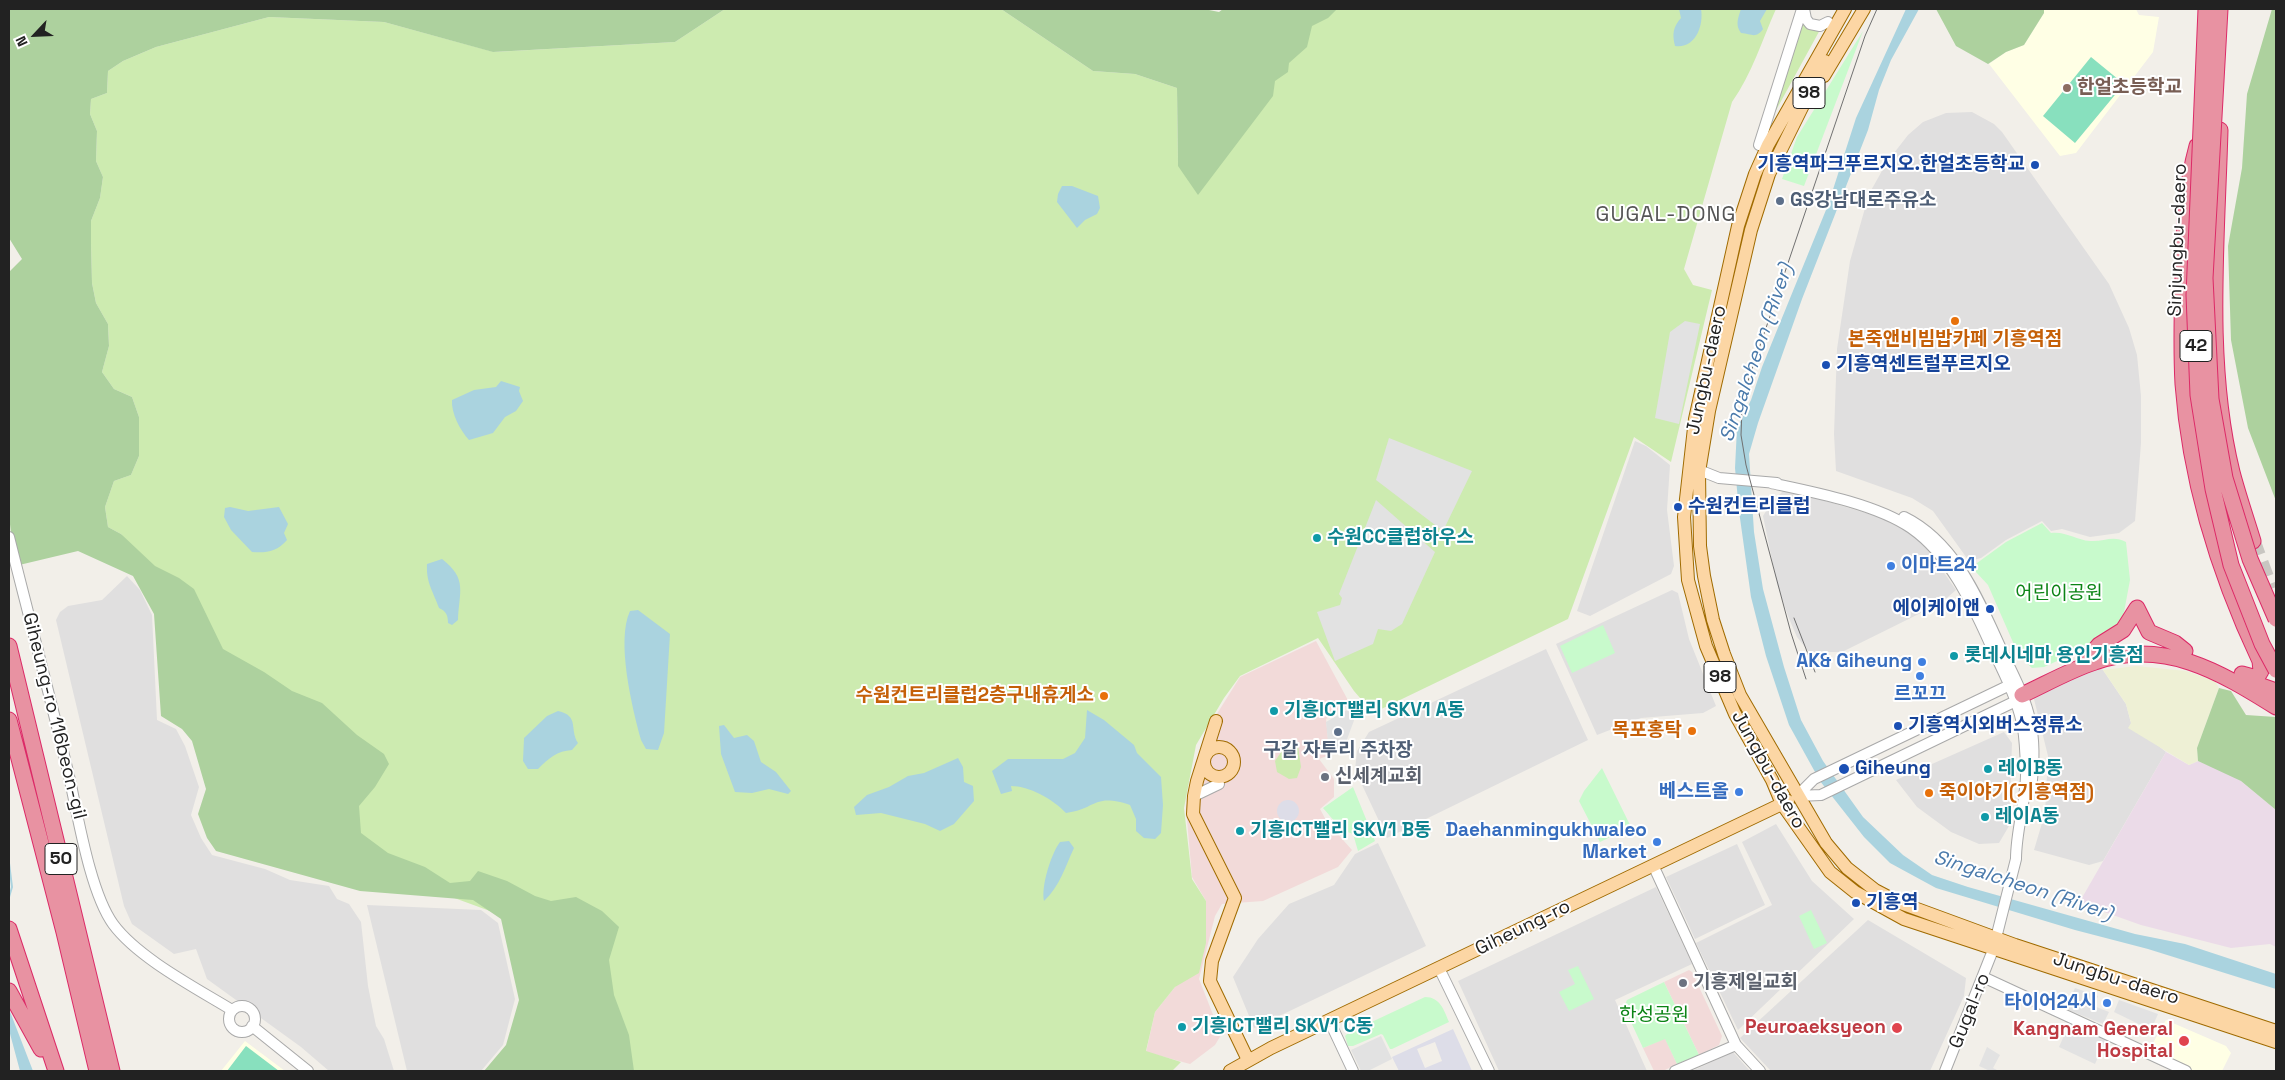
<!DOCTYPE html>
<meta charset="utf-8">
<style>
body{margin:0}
#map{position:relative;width:2285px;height:1080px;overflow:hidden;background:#f2efe9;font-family:"Space Grotesk",sans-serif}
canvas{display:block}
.frame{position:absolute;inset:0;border:10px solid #222;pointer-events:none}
.north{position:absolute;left:10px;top:10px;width:50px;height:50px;-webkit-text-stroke:4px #fff;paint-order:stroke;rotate:245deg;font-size:14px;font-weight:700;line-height:20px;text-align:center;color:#222}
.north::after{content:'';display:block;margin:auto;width:18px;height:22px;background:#222;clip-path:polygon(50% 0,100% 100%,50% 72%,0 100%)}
</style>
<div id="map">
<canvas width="2285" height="1080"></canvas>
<div class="frame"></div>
<div class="north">N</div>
</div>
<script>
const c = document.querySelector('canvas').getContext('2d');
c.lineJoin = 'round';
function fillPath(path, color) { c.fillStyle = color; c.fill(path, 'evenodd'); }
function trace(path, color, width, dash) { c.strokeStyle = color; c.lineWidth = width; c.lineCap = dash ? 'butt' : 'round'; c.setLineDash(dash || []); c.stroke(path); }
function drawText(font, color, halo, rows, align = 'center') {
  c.font = font + ' "Space Grotesk","Noto Sans KR",sans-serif'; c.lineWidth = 4; c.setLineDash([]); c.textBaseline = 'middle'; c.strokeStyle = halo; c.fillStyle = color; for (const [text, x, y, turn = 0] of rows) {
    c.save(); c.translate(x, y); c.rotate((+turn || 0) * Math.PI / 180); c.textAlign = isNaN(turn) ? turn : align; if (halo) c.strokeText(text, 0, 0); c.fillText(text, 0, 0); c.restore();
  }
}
const residential = new Path2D(`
 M1972 112 1994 124 2002 132 2109 284 2129 328 2137 355 2141 396V443L2135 521 2119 533 2090 537 2062 529 2051 531 2042 521 2006 540 1981 558 1969 561 1933 511 1912 498 1836 471 1834 434 1837 349 1850 261 1869 194 1887 162 1908 135 1923 122 1946 113Z
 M1635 441 1646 446 1670 465 1667 510 1674 566 1671 574 1590 616 1577 611Z
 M1785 489 1883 518 1907 530 1929 551 1956 590 1941 603 1842 652H1809L1797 637 1788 616 1777 584 1763 516 1771 503Z
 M127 576 140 590 152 615 157 720 176 729 185 746 199 787 191 815 201 838 212 855 265 869 290 880 329 886 337 899 349 904 361 922 368 986 376 1026 384 1039 394 1071H329L301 1047 207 979 196 949 174 954 132 924 124 906 56 620 60 612 68 606 102 600Z
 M1672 590 1678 593 1689 639 1716 706 1703 713 1641 718 1597 735 1556 644Z
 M1546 649 1588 740 1387 838 1355 770 1357 751 1369 732Z
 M2095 666 2103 670 2126 704 2131 723 2166 752 2103 861 2089 865 2034 850 2045 813 2048 756 2033 695Z
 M2004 732 2012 743 2009 826 1999 843 1979 844 1951 832 1917 807 1896 780Z
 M1776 824 1812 881 1854 919 1738 1030 1696 943 1772 905 1742 842Z
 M1378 843 1426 946 1254 1028 1233 977 1258 939 1289 904 1334 885 1355 854Z
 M1737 844 1765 905 1695 939 1666 877Z
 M1656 887 1692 964 1615 1000 1647 1071H1499L1458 981Z
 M367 905 481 910 498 923 515 999 503 1045 481 1071H407Z
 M1868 920 1966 978 1964 996 1930 1071H1771L1740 1038Z
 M1733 1052 1750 1071H1692Z`);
const commercial = new Path2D(`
 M1316 641 1350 704 1326 719 1330 755 1319 759 1334 779V797L1320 809 1327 822 1352 850 1338 867 1263 901 1222 904 1215 916 1199 979 1221 1035 1215 1045 1190 1064 1146 1052 1155 1012 1175 987 1206 901 1192 877 1186 808 1195 763 1215 717 1240 677Z
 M1689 970 1692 972 1722 1036 1719 1045 1699 1055 1664 982Z
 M1665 1038 1677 1064 1663 1071H1654L1643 1048Z`);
const industrial = new Path2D(`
 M2166 752 2189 765 2198 761 2230 774 2241 781 2276 810V947L2270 944 2231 948 2141 925 2079 903Z`);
const education = new Path2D(`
 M2044 9H2136L2139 15 2159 17 2153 52 2076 153 2060 156 1989 64 2006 52 2024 45 2044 13Z
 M2166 1020 2226 1046 2231 1053 2222 1071H2189L2149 1050Z
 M245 1041 285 1071H221Z`);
const farmland = new Path2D(`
 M2136 666 2186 671 2215 681 2219 688 2197 748 2198 761 2189 765 2128 728 2131 723 2126 704 2103 670Z`);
const grass = new Path2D(`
 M725 9H1001L1093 71 1135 74 1177 88 1178 166 1324 9H1776C1762 40 1752 74 1732 102L1684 269 1693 285 1712 290 1671 462 1634 437 1568 619 1373 713 1354 691 1318 638 1240 676 1224 698 1196 745 1184 808 1192 879 1206 901V943L1199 973 1175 987 1155 1012 1146 1051 1181 1062 1172 1071H619L599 951 378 870 179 622 121 534 108 527 105 507 114 481 131 475 139 456V417L132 397 114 389 102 372 109 346 108 324 96 303 92 283 91 243V221L100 198 103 177 96 161 97 131 90 114 91 99 107 93 108 71 123 61 156 47 269 17 384 22 494 52 675 42Z
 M1803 13 1821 28 1768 125Z
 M1291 741 1298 746 1301 767 1297 778 1289 779 1277 772 1275 761 1286 745Z`);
const forest = new Path2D(`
 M9 9H725L675 42 493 52 384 22 269 17 156 47 123 61 108 71 107 93 91 99 90 114 97 131 96 161 103 177 100 198 91 221V243L92 283 96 303 108 324 109 346 102 372 114 389 132 397 139 417V456L131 475 114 481 105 507 108 527 121 534 155 566 179 578 194 589 223 649 264 672 292 691 322 703 357 735 384 754 389 764 375 787 359 806 361 833 388 853 425 867 450 883 470 881 478 871 507 881 535 896 551 901 576 897 602 911 619 927 609 960 614 995 629 1035 634 1071H484L506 1045 519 1000 501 919 473 900 360 891 216 851 207 838 198 814 206 789 192 741 182 729 161 716 154 614 133 576 78 551 15 566 9 516V272L22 259 9 238Z
 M1001 9H1204L1219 12 1223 9H1337L1328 18 1312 26 1307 47 1289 63 1288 72 1275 81 1273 96 1198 195 1178 166 1177 88 1135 74 1093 71Z
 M1936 9H2044V13L2024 45 2006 52 1988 64 1956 46Z
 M2272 9H2276V501L2248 428 2231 340 2228 246 2242 168 2247 94Z
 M2219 688 2231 691 2246 715 2276 717V810L2241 781 2198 761 2197 748Z`);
const park = new Path2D(`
 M1863 31 1804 186 1782 179 1797 137Z
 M2042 523 2051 533C2066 531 2076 540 2090 541 2104 542 2113 535 2126 542L2130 580 2122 623 2114 635 2044 667 2032 668 2019 656 1988 585 1975 571 1977 563 2006 542Z
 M1603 625 1615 653 1572 673 1560 646Z
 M1602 768 1631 827 1600 842 1579 801 1584 791Z
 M1353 787 1375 841 1358 851 1353 834C1340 830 1332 818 1323 808Z
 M1811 910 1827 943 1814 949 1799 916Z
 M1578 966 1594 999 1569 1011 1559 992 1575 984 1568 970Z
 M1664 982 1699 1055 1677 1064 1665 1039 1643 1048 1624 1007 1627 1000Z
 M1425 997C1440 997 1444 1010 1449 1022L1392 1049H1390L1383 1035 1381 1034 1353 1046H1348L1345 1036 1348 1033Z`);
const pitch = new Path2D(`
 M2091 57 2124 84 2075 143 2043 116Z
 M246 1046 279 1071H227Z`);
const parking = new Path2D(`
 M1685 321 1700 324 1679 424 1655 418 1670 332Z
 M1389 438 1472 471 1443 531 1376 480Z
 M1376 500 1435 552 1402 624 1391 631 1378 629 1373 644 1335 661 1317 612 1340 605 1342 598 1339 594Z
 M1349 709 1356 715 1342 753H1329L1326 722Z
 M2075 988 2098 996 2094 1006 2109 1012 2103 1024 2066 1009Z
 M2119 1000 2158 1014 2151 1030 2114 1012Z
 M2071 1020 2107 1037 2095 1064 2059 1047Z
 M1381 1036 1392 1059 1368 1071H1361L1351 1050Z
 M1987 1047 2000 1055 1993 1068 1999 1071H1990L1979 1066Z`);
const plaza = new Path2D(`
 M1277 811a11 11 0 1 1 22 0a11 11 0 1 1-22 0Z
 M1453 1029 1472 1071H1399L1392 1057ZM1435 1042 1442 1061 1425 1068 1417 1049Z`);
const water = new Path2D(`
 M1679 9H1701C1704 26 1695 49 1675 46 1672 34 1673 27 1681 18Z
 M1741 9H1767L1760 21 1763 29C1756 39 1752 34 1741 33 1735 25 1738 18 1741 9Z
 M1906 9H1919L1891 60 1879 90 1868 130 1802 299 1758 423 1749 454 1754 532 1763 589 1784 667 1801 720 1823 761 1863 817 1903 855 1932 875 1968 887 2135 934 2185 944 2276 974V989L2148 949 2075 930 1936 888 1890 863 1864 837 1820 781 1789 725 1766 656 1751 597 1739 511 1735 468 1737 428 1751 400 1762 367 1828 205 1856 118Z
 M1062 186H1072L1098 196 1100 208 1097 214 1085 220 1077 228 1057 202 1058 194Z
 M501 381 520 387 519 391 523 401 516 411 505 417 493 433 469 440C460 430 451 413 452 400L474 390 496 387Z
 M230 507 248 511 279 507 288 524 284 533 287 540C277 552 266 553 252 552L231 530 224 517 225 508Z
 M442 559C468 579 459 592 458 620L452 625 448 623C448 615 446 611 439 608 433 591 426 583 427 564Z
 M638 610 670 634 664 733 658 750 646 749 641 740C632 707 616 641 630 611Z
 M1087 710 1104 720 1134 745 1137 753 1161 777 1163 805 1161 833 1155 839 1144 838 1136 831V819L1130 805C1093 793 1097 809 1066 813 1053 799 1029 786 1011 786L1012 791 1001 794 992 771 1008 759H1063L1075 753 1085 738Z
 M558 711C580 716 569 729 578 743L572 750C557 751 549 758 538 769H528L523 761 524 738 547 716Z
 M724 725 734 738 747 735 754 741 761 762 776 772 791 791 788 794 769 789 752 793 735 792 721 754 719 726Z
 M958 758 963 767 964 782 973 786 974 801 954 824 940 831 925 824 881 813 856 815 854 807 867 795 889 787 908 776 924 773Z
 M1069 841 1074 848C1065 867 1060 886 1044 901 1041 886 1051 854 1060 842Z
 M9 1009 33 1071H20L9 1030Z`);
const stream = new Path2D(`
 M9 863 12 887 9 897`);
const highwayTunnel = new Path2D(`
 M2253 541 2271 589`);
const minor = new Path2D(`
 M1804 9 1806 19 1810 24 1820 26 1828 22
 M1759 145 1802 9
 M1694 468 1719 478 1777 483
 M1771 483C1813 492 1876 504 1911 528 1951 556 1972 604 1991 646 2003 671 2016 696 2022 723 2025 736 2025 751 2026 765 2028 796 2016 827 2016 859L1993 950 1945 1071
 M1904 517C1957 543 1980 603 2003 653 2013 675 2025 696 2030 720 2035 742 2034 766 2031 788
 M9 537C29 617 50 696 69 776 78 816 90 892 113 924 138 958 196 988 232 1010
 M2014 683 1814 779 1797 796 1821 795 2020 699
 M1194 796 1219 784
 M1653 865 1736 1045 1760 1071
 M1439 968 1489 1071
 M1983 977 2186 1071
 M229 1019a13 13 0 1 1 26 0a13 13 0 1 1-26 0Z
 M1329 1020 1353 1071
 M252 1026 308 1071
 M1675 1071 1736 1045`);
const major = new Path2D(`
 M1845 9 1768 145 1755 174 1738 226 1695 419 1684 517 1688 580 1706 646 1735 714 1772 780 1782 804 1830 872 1855 892 1904 919 2276 1042
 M1825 61 1769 174 1751 230 1709 411 1699 472 1700 546 1704 576 1713 620 1724 654 1740 695 1826 843 1847 868 1875 890 1898 902 2015 945 2276 1031
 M1824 76 1864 9
 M1216 721 1197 781 1194 796 1193 814 1235 898 1212 961 1210 981 1248 1060
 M1204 762a15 15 0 1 1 30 0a15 15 0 1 1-30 0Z
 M1230 1071 1271 1048 1788 801`);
const highway = new Path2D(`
 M2220 130C2217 241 2205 363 2232 472 2238 495 2246 518 2253 541
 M2197 146C2185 189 2184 233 2183 277 2182 313 2181 349 2183 384 2190 480 2219 574 2260 661L2261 671 2258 676 2253 677 2242 674
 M9 646 112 1071
 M2089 657 2099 645 2123 630 2137 608 2149 632 2175 643 2185 651
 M2246 677 2259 685 2276 691
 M2022 695C2046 684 2070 670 2095 662 2164 638 2220 672 2276 707
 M9 720 64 932 97 1071
 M9 929 56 1071
 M9 991 41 1049`);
const tram = new Path2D(`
 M1794 618 1815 672
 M1806 679 1791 633 1746 465 1741 435 1742 409 1748 381 1865 36 1877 9`);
const highwayBridge = new Path2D(`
 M2206 9 2194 295 2198 395 2213 489 2231 565 2262 644 2276 670
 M2220 9 2205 278 2211 399 2225 478 2250 559 2276 619`);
const markers = [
 [2067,88,5,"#8d6e63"],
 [2035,165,5,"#1a4fb4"],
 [1780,201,5,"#5c6f8a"],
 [1955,321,5,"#e8710a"],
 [1826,365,5,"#1a4fb4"],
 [1678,507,5,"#1a4fb4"],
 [1317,538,5,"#0f9aa8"],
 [1891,566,5,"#3f7fe0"],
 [1990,609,5,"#1a4fb4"],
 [1954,656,5,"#0f9aa8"],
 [1922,662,5,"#3f7fe0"],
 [1920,676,5,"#3f7fe0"],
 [1104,696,5,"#e8710a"],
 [1274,711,5,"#0f9aa8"],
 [1898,726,5,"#1a4fb4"],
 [1692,731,5,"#e8710a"],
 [1338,732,5,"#5c6f8a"],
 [1844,769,6,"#1a4fb4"],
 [1988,769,5,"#0f9aa8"],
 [1325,777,5,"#6b7280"],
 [1739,792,5,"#3f7fe0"],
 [1929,793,5,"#e8710a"],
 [1985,817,5,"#0f9aa8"],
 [1240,831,5,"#0f9aa8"],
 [1657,842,5,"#3f7fe0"],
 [1856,903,5,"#1a4fb4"],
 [1683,983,5,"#6b7280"],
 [2107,1003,5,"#3f7fe0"],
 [1182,1027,5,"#0f9aa8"],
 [1897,1028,6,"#e0444e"],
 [2184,1041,6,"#e0444e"]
];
const shields = [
 [1809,93,32],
 [2196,346,32],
 [1720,677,32],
 [61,859,32]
];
const shieldNames = [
 ["98",1809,93],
 ["42",2196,346],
 ["98",1720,677],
 ["50",61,859]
];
const educationNames = [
 ["한얼초등학교",2077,88]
];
const transitNames = [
 ["기흥역파크푸르지오.한얼초등학교",2025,165,"right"],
 ["기흥역센트럴푸르지오",1836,365],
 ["수원컨트리클럽",1688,507],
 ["에이케이앤",1980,609,"right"],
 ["기흥역시외버스정류소",1908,726],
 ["Giheung",1855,769],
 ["기흥역",1866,903]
];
const serviceNames = [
 ["GS강남대로주유소",1790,201],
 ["구갈 자투리 주차장",1338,751,"center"]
];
const streetNames = [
 ["Sinjungbu-daero",2178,240,-88],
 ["Jungbu-daero",1707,370,-78],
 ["Giheung-ro 116beon-gil",54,716,76],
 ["Jungbu-daero",1768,770,61],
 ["Giheung-ro",1523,928,-26],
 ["Jungbu-daero",2116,979,18],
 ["Gugal-ro",1970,1011,-68]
];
const foodNames = [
 ["본죽앤비빔밥카페 기흥역점",1955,340,"center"],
 ["수원컨트리클럽2층구내휴게소",1094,696],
 ["목포홍탁",1682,731],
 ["죽이야기(기흥역점)",1939,793,"left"]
];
const cultureNames = [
 ["수원CC클럽하우스",1327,538],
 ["롯데시네마 용인기흥점",1964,656],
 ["기흥ICT밸리 SKV1 A동",1284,711],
 ["레이B동",1998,769],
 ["레이A동",1995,817],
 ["기흥ICT밸리 SKV1 B동",1250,831],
 ["기흥ICT밸리 SKV1 C동",1192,1027]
];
const shopNames = [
 ["이마트24",1901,566,"left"],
 ["AK& Giheung",1912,662],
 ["르꼬끄",1920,695,"center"],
 ["베스트올",1729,792],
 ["Daehanmingukhwaleo",1647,831],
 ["Market",1647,853],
 ["타이어24시",2097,1003]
];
const parkNames = [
 ["어린이공원",2059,594],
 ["한성공원",1654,1016]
];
const worshipNames = [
 ["신세계교회",1335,777],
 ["기흥제일교회",1693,983]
];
const healthNames = [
 ["Peuroaeksyeon",1886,1028],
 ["Kangnam General",2173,1030],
 ["Hospital",2173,1052]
];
const waterNames = [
 ["Singalcheon (River)",1757,353,-71],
 ["Singalcheon (River)",2023,886,18]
];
const quarterNames = [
 ["GUGAL-DONG",1666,215]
];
fillPath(residential, '#e0dfdf');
fillPath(commercial, '#f2dad9');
fillPath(industrial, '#ebdbe8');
fillPath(education, '#ffffe5');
fillPath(farmland, '#eef0d5');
fillPath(grass, '#cdebb0');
fillPath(forest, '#add19e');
fillPath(park, '#c8facc');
fillPath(pitch, '#88e0be');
fillPath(parking, '#e2e2e2');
fillPath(plaza, '#dddde8');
fillPath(water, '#aad3df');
trace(stream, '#aad3df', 2);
trace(highwayTunnel, '#c8c6c1', 15, [15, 8]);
trace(minor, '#a9a9a9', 12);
trace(major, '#a06b00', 14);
trace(highway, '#dc2a67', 17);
trace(minor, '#fff', 10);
trace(major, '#fcd6a4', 12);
trace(highway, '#e892a2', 15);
trace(tram, '#707070', 1);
trace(highwayBridge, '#dc2a67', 17, []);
trace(highwayBridge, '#e892a2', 15);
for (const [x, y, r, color] of markers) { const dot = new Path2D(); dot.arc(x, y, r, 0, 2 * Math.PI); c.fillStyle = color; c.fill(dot); trace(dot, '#fff', 2); }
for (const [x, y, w] of shields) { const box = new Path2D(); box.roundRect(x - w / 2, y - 15.5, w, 31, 4); c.fillStyle = '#fff'; c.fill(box); trace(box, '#222', 1); }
drawText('bold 18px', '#222', null, shieldNames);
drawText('bold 19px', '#785e54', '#fff', educationNames, 'left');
drawText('bold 19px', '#164399', '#fff', transitNames, 'left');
drawText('bold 19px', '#4e5e75', '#fff', serviceNames, 'left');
drawText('19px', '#222', '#fff', streetNames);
drawText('bold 19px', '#c56008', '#fff', foodNames, 'right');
drawText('bold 19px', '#0d838f', '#fff', cultureNames, 'left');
drawText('bold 19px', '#366cbe', '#fff', shopNames, 'right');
drawText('19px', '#0c8416', '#fff', parkNames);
drawText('bold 19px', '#5b616d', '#fff', worshipNames, 'left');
drawText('bold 19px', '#be3a42', '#fff', healthNames, 'right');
drawText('italic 20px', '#4a7aab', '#fff', waterNames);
c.letterSpacing = '1px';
drawText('21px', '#555', '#fff', quarterNames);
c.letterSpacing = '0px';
</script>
